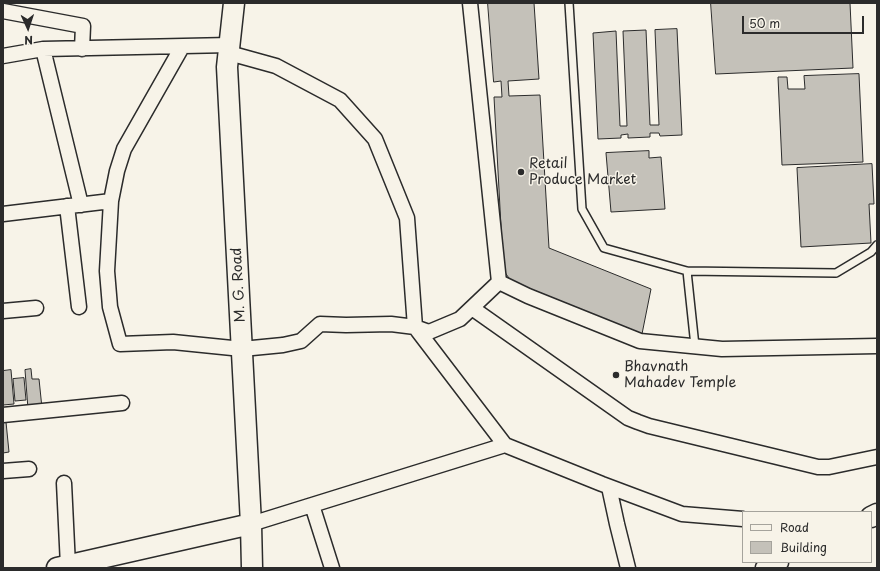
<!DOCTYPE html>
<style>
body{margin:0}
#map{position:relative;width:880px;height:571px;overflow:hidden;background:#f7f3e8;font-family:"Playpen Sans",sans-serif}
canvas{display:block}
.frame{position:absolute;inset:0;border:4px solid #2b2b2b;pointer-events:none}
.legend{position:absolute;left:742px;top:511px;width:130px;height:52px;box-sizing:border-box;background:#f7f3e8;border:1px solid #a5a39c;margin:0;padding:5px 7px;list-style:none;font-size:12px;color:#2b2b2b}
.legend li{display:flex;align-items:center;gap:8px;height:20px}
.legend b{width:20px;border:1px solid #a5a39c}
.north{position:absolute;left:8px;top:8px;width:40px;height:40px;-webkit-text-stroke:3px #f7f3e8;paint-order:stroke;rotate:177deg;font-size:11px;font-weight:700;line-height:16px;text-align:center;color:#2b2b2b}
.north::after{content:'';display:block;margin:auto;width:14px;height:18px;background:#2b2b2b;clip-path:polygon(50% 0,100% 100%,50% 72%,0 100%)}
.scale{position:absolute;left:742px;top:16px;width:122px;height:18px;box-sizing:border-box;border:2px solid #2b2b2b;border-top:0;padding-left:5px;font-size:12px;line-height:14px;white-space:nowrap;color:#2b2b2b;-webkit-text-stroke:3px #f7f3e8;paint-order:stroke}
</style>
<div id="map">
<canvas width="880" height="571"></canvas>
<div class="frame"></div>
<ul class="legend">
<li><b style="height:5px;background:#f7f3e8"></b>Road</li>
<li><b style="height:11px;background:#c4c1b9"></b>Building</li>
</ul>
<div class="north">N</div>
<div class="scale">50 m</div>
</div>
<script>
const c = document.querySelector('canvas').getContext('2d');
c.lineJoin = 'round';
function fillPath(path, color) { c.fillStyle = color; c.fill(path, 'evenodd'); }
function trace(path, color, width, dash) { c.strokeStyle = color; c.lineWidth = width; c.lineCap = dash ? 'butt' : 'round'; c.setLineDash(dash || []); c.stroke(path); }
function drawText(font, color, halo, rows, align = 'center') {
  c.font = font + ' "Playpen Sans",sans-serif'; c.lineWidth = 3; c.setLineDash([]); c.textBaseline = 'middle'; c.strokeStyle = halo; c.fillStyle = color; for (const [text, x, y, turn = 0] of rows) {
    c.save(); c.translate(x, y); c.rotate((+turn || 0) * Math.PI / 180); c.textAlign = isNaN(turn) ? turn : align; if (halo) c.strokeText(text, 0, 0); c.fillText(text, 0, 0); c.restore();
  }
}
const building = new Path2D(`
 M488 3H534L539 79 508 81 509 96 540 95 549 248 651 289 642 334 511 281 504 271 503 264 494 97H502L501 81 494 82Z
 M711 3H850L853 68 716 74Z
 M677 29 682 135 660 136 659 133H650V137L628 138V134L621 135V138L598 139 593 33 616 31 620 126H627L623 31 646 30 650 125H659L655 30Z
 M859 74 863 162 782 165 778 77H787L788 89H805L804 76Z
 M649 151V158L661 157 665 209 611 212 606 153Z
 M872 164 874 204H869L871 243 801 247 797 168Z
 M31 369 32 379H39L42 408 28 409 25 370Z
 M11 370 14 404 3 405V371Z
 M24 378 26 400 15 401 13 379Z
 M3 422H6L9 452 3 453Z`);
const lane = new Path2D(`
 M569 3 582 209 604 248 687 271 836 273 871 252 877 245
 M687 271 695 346`);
const street = new Path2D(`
 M470 3 499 282 528 296 640 341 722 349 877 346
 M3 11 83 26 82 49
 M182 47 124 149 117 171 111 201 107 271 110 307 120 344 173 342 242 349 283 345 301 341 320 324 346 325 391 324 415 327 429 332 460 319 499 282
 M43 49 81 205
 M229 53 276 66 340 100 375 139 407 218 415 327 505 445
 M3 56 43 49 230 45
 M67 206 79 307
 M3 214 111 201
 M472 308 628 418 638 422 649 426 818 467H829L877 457
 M3 311 36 308
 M3 415 122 403
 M3 471 29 469
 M64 483 68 566
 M609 487 617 524 628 568
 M312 505 332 568
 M251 524 505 445 602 484 682 514 743 519`);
const secondary = new Path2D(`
 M234 3 227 67 251 524 252 568
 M871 517 877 514
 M57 568 251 524
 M766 568 778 562`);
const markers = [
 [521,172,4,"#2b2b2b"],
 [616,375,4,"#2b2b2b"]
];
const poiNames = [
 ["Retail",529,164],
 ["Produce Market",529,180],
 ["Bhavnath",624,367],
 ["Mahadev Temple",624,383]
];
const streetNames = [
 ["M. G. Road",239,285,-93]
];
fillPath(building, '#c4c1b9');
trace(building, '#2b2b2b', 1);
trace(lane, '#2b2b2b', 10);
trace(street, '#2b2b2b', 17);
trace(secondary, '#2b2b2b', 23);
trace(lane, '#f7f3e8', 7);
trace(street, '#f7f3e8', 14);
trace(secondary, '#f7f3e8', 20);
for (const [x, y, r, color] of markers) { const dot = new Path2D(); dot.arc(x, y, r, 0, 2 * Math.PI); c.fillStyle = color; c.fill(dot); trace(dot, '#f7f3e8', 1.5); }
drawText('14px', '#2b2b2b', '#f7f3e8', poiNames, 'left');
drawText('14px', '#2b2b2b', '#f7f3e8', streetNames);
</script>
